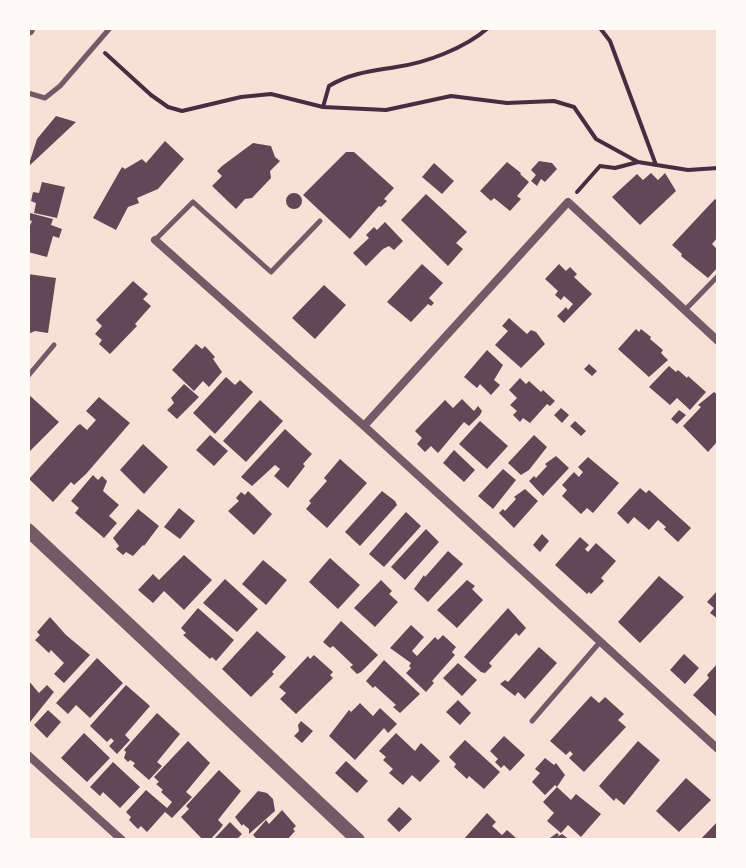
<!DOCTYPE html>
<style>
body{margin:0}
#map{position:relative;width:746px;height:868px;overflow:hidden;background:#f7e1d7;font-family:"PT Sans Narrow",sans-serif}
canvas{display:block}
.frame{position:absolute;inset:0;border:30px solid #fffaf5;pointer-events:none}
</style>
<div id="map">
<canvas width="746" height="868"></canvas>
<div class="frame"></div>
</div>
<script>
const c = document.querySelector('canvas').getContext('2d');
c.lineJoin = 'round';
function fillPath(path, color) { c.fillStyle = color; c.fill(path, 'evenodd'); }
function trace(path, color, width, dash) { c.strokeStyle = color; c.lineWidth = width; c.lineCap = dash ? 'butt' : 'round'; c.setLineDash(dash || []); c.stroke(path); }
const building = new Path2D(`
 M56 116 76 122 28 167 37 139Z
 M165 141 184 159 158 189 137 198 139 203 128 207 116 230 93 218 122 167 125 169 142 159 146 163Z
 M253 143 271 146 275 157 280 161 270 171 271 178 252 198 245 199 236 209 212 186 222 176 217 171 222 166Z
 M346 152H354L394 188 384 199 387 201 381 207 379 206 350 239 303 195Z
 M539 161 552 163 557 169 545 182 541 179 537 186 531 181 536 175 531 170Z
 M507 162 521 173 520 174 529 182 517 196 521 199 510 211 494 198 491 201 480 191Z
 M434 163 454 181 442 194 422 177Z
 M651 173 658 180 665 173 676 191 640 225 612 197 637 174 643 180Z
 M42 182 65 187 57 218 34 213 36 203 31 201 33 192 39 193Z
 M286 201a8 8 0 1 1 16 0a8 8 0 1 1-16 0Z
 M426 194 467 232 456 243 463 249 448 266 401 220Z
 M715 199 718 201V237L712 244 718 250V267L708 278 681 256 682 254 672 245Z
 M30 213 53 219 51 225 62 229 59 238 53 236 47 257 28 252V230L32 221 28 220Z
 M385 222 403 241 394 250 389 246 383 249 366 266 353 253 369 238 366 235 374 227 377 230Z
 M422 264 443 283 429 298 434 303 431 306 428 304 411 322 387 302Z
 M559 264 566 271 570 267 577 274 574 277 592 294 564 323 557 316 566 307 568 310 573 304 564 296 561 300 555 295 558 291 545 279Z
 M28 274 56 278 48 333 35 331 28 334Z
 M133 281 148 294 143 299 151 306 135 324 137 326 110 354 99 344 102 340 95 334 102 326 96 320Z
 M324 285 346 305 315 339 292 318Z
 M509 318 527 334 531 330 536 332 545 344 521 368 495 345 508 331 502 326Z
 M636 329 639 332 641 329 651 337 650 339 663 350 661 353 668 360 649 377 618 349Z
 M196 344 202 349 205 346 215 357 213 359 222 372 209 387 203 381 194 391 172 370Z
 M487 350 503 365 494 380 500 385 491 395 480 384 477 388 464 377Z
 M589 364 597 371 592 376 584 369Z
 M669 366 676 372 678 370 687 378 688 376 706 392 690 410 677 398 670 405 649 387Z
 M226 377 235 385 240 380 253 392 215 434 193 413Z
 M520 378 526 384 529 381 541 392 543 390 555 401 550 406 547 404 530 423 523 418 520 422 513 415 517 411 510 405 517 398 509 390Z
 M184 384 199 397 177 419 167 410 174 403 171 398Z
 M714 392 718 395V444L716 443 708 452 683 426 701 407 698 405Z
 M28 394 59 422 28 453Z
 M99 397 130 423 86 474 74 485 71 482 53 502 29 479 77 426 80 424 87 430 96 420 86 411Z
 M462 399 474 411 478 406 482 411 480 415 469 426 464 422 438 453 431 446 425 452 417 444 422 438 415 431 445 400 453 408Z
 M260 400 283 421 246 462 223 441Z
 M561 408 569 415 562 423 554 415Z
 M679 410 686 415 677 424 671 419Z
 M480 421 508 446 487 469 459 444Z
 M575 421 586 431 581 436 570 426Z
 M285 429 312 454 303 464 305 466 288 488 274 476 280 469 275 465 252 486 241 477Z
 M210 435 228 451 214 466 196 450Z
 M534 435 547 447 529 470 521 475 508 463Z
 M143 444 168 467 144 494 120 470Z
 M454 450 475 470 464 482 443 463Z
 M556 456 569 468 543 496 529 481 534 476 536 478 547 466 545 464Z
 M588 457 619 483 593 513 587 508 581 514 562 496 567 490 562 485 574 472 579 477 583 472 578 467Z
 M340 459 367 483 327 528 306 509 311 503 309 501 327 481 324 478Z
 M503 469 516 480 493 509 478 496Z
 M93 475 98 480 102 476 107 481 103 491 119 505 109 516 117 523 104 538 75 513 79 508 71 501Z
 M640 488 646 493 649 490 691 528 678 542 664 529 666 527 658 520 649 530 634 517 628 524 617 513Z
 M525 489 538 501 514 528 499 513 503 509 505 511 516 499 514 497Z
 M248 491 272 514 254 535 228 511 239 501 236 498 241 492 245 495Z
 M382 491 395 501 397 505 360 546 345 532Z
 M179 508 195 521 180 539 164 527Z
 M138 509 159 526 144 546 143 545 133 556 126 552 123 555 116 549 119 546 113 538Z
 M406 512 421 526 384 567 369 554Z
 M426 529 439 542 405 580 391 567Z
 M542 534 549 541 540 552 533 545Z
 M580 537 589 545 585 549 588 552 596 543 616 561 601 578 604 581 591 594 589 592 587 594 555 565Z
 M448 551 463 564 428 602 414 589 424 575 425 577Z
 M184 555 212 580 184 610 164 591 153 603 138 590 153 574 159 580Z
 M330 558 360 585 338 609 309 582Z
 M263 560 287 580 266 605 242 584Z
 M659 576 684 597 640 643 618 622Z
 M225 579 258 609 237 632 203 603Z
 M381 580 392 591 389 594 398 602 375 627 354 608Z
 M467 580 475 586 472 589 483 600 457 628 437 610Z
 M718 590V619L710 613 714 608 707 602Z
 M198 608 234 640 216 661 212 657 210 659 183 635 186 633 181 628Z
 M508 608 526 628 519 636 516 633 489 663 492 666 485 673 481 672 464 657Z
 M50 617 66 635 90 655 64 683 54 674 64 663 51 650 49 653 35 640 40 635 37 632Z
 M341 621 378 655 361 672 357 674 350 667 353 665 333 646 330 648 323 642Z
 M411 625 424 637 412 651 417 656 435 637 438 640 443 635 456 647 452 652 455 655 432 681 434 683 426 692 406 673 411 668 409 666 411 663 390 648Z
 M257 631 286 657 272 672 274 674 251 697 222 669Z
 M539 647 557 663 525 699 518 692 515 696 500 684 505 680 508 682Z
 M684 654 699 668 685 684 670 670Z
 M314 655 333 672 330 675 333 678 296 714 280 699 286 693 279 687 308 656 310 659Z
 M97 658 123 683 90 718 76 705 68 714 56 703Z
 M384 660 420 694 400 713 393 707 396 705 375 686 373 688 366 681Z
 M458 663 477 680 462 696 443 678Z
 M718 663V718L693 695 709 678 707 675Z
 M28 680 39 693 47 685 54 692 30 722 28 720Z
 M126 685 150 706 125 735 130 740 117 754 109 746 114 741 111 738 107 742 90 726Z
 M591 696 599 703 605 697 624 714 618 720 626 727 584 772 569 758 573 754 570 751 566 755 550 741Z
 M458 700 471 713 460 725 446 712Z
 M360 703 373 716 380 708 397 724 388 733 384 728 355 760 329 736 349 710 351 712Z
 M48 710 61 722 47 738 34 725Z
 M157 713 180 734 157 762 162 766 149 780 133 766 135 763 130 760 128 762 124 758 126 752 124 750Z
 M301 721 313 731 302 743 294 736 299 731 298 725Z
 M84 733 110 758 87 782 61 758Z
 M396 733 415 751 421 743 440 761 420 782 412 775 403 785 389 773 393 769 383 760 386 757 379 751Z
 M504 736 525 755 510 771 504 765 501 768 495 762 498 759 490 751Z
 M465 740 500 772 484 789 469 776 467 779 454 767 456 764 449 757Z
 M188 741 210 763 186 792 192 797 172 818 165 812 147 832 141 826 138 829 129 820 131 817 126 812 146 790 167 808 172 802 161 792 163 790 156 784 159 782 154 777Z
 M638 741 660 760 624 805 616 798 614 801 599 786Z
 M545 758 554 765 556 763 565 775 557 787 571 800 576 794 601 814 581 837 568 825 561 833 547 821 554 813 543 802 557 787 555 785 545 795 532 782 540 773 535 769Z
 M346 761 368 781 357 793 335 773Z
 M113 762 140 787 120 808 103 792 100 796 90 787Z
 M219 770 241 791 218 820 223 825 220 829 210 840H203L181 817 189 809 186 806Z
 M686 778 711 800 679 832 656 811Z
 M258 791 267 793 273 799 275 811 249 834V829L243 824 242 826 235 817Z
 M399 807 412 819 399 832 387 820Z
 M282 810 296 826 293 829 295 831 287 840H254L256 838 253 835 266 820 269 824Z
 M487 813 496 822 492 826 502 835 507 830 516 838 463 840Z
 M718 821V840H700Z
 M230 822 242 834 236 840H213Z
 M557 833 559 835 557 837 562 834 570 840H547Z`);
const path = new Path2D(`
 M488 28C465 48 426 63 396 67 372 71 350 73 329 86L323 107 386 110 451 96 507 103 554 101 574 107 596 139 638 162
 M600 28 610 41 656 165
 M105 53 151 95 168 107 182 111 241 97 271 94 323 107
 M577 192 600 166 615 168 638 162 688 170 718 168`);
const service = new Path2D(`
 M28 93 45 98 60 86 110 28
 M155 240 193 202 271 272 320 221
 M685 310 718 276
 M28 376 54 345
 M532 721 600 642`);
const minor = new Path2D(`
 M155 240 364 426 718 749
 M364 426 568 202 718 341
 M28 755 122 840`);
const tertiary = new Path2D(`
 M28 29V28
 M28 530 358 840`);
fillPath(building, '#644757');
trace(path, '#4a2c40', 4);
trace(service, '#755966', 5);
trace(minor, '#755966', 8);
trace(tertiary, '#755966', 14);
</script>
